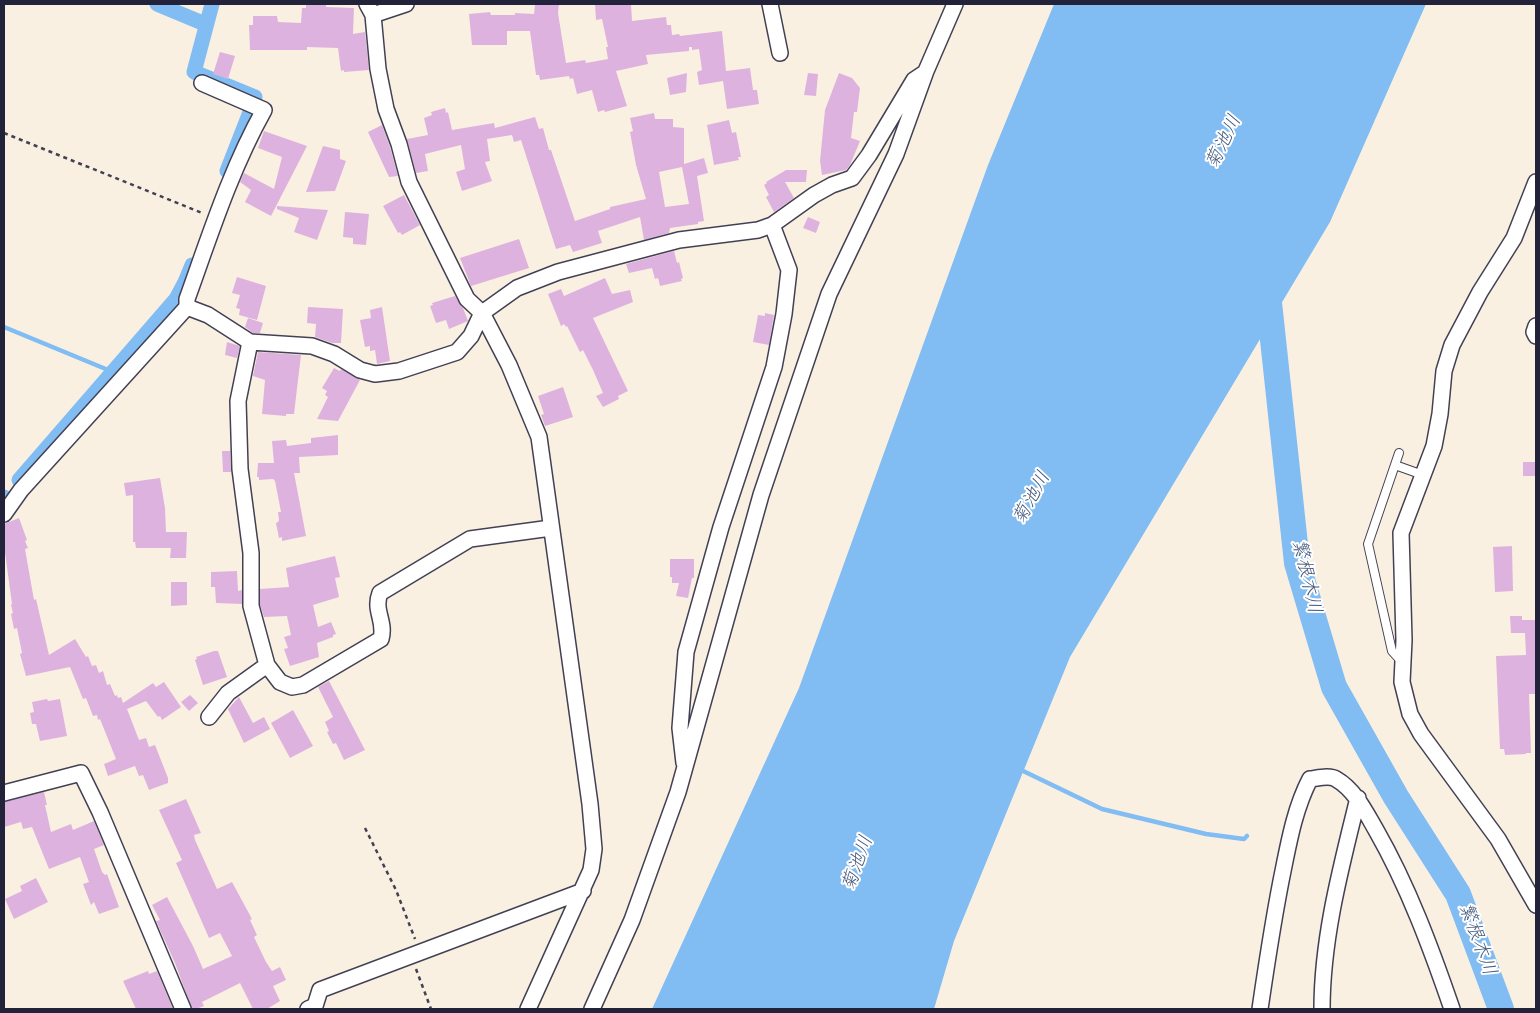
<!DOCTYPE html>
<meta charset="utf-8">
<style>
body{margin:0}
#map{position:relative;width:1540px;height:1013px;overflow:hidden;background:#faf0e2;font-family:Dekko,sans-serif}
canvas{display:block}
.frame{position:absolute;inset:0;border:5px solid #22223b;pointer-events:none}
</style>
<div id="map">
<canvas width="1540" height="1013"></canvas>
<div class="frame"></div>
</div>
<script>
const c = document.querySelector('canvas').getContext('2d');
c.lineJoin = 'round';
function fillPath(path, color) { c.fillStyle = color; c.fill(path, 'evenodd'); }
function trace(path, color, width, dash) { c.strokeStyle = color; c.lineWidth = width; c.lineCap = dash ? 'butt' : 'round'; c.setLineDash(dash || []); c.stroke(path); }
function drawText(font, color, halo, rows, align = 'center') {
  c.font = font + ' Dekko,"Klee One",sans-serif'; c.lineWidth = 4; c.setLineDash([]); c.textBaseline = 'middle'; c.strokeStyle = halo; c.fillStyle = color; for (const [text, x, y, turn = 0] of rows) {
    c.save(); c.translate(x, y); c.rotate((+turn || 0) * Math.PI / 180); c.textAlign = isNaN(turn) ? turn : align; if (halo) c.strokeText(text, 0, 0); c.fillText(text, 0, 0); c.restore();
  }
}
const water = new Path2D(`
 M1054 4H1426L1330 222 1070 657 954 941 934 1009H652L799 688 988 165Z`);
const stream = new Path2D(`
 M4 327 113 372
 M1019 769 1102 809 1206 834 1244 839 1247 836`);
const canal = new Path2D(`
 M157 4 205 24
 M212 4 194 72 255 97 254 100
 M227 171 252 107
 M19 480 176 299 185 282 192 265
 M4 498V497`);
const river = new Path2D(`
 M1267 284 1297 563 1334 687 1396 797 1458 894 1501 1009`);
const building = new Path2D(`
 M306 4H326V7L354 8 353 34 365 32 369 70 344 72V70L341 71 338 48 307 47V50H250L249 25H253V16H277L278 22 301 23 302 8H306Z
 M535 4H559L558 13 566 63 585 60 586 63 608 59 606 47H608L602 19 596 20 595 4H631L632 21 666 17 667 25H671L672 35 679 34 680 36 722 31 726 71 750 68 753 90H757L759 104 727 109 723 81 699 85 697 72 702 70 699 49 692 50V47H689V51L646 55 648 64 616 71 627 106 605 112 604 110 598 112 592 90 577 94 573 78 570 79 569 76 540 80 539 75H536L530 31H507V45H472L469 14 490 12 491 15H515V13L534 14Z
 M220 52 235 56 228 79 213 74Z
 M687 73 686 92 670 95 667 78Z
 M808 73 818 74 816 96 804 95Z
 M839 73 852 78 860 88 857 112H854L851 138 860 141 850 165 846 170 822 175 820 161 825 110Z
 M445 108 446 113 448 112 452 130 494 123 495 128 535 117 539 129 543 128 549 150H551L575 221 610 209V207L646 199 636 165 630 132 633 131 630 118 654 113 655 119H673V127L684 128V164L704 158 708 173 697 176 704 221 698 222V224L670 228 669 233 644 240 640 217 598 231 602 243 573 252 570 245 556 249 521 140 514 142 512 135 487 139 490 161 485 162 492 181 462 191 456 172 465 169 461 145 425 154 428 171 416 173 407 139 428 135 424 118 432 115 431 112ZM682 167 689 204 665 207 659 172Z
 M729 120 732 133 736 132 741 157H738L739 160 714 165 707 125Z
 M382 125 390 147 398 176 389 177 368 132Z
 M264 131 307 146 271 216 245 202 251 190 240 182 244 173 274 189 282 157 258 148Z
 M323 146 340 150V159L346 161 335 191 306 192Z
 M786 170H807L806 182H785L794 198 774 212 766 197 769 195 764 185 767 183 766 182Z
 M404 195 420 225 402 235 400 232 398 233 383 206Z
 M277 206 328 210 317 240 294 232 299 218 277 209Z
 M345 212 369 214 366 245 353 244V238L343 237Z
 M808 217 820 222 816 233 803 228Z
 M519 239 529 268 471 286 460 258Z
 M674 251 677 263 679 262 683 278 681 279 682 281 660 286 658 278 655 279 652 268 629 273 626 264Z
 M237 277 266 286 257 320 239 315 240 309 236 308 240 295 232 293Z
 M605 278 612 294 630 290 633 302 593 318 628 391 618 396 619 399 603 407 596 396 603 393 593 370 583 350 580 352 567 326 566 327 564 324 561 326 548 294 561 289 564 296Z
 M455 296 463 308 468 321 449 329 446 320 436 323 430 306 433 305 432 303Z
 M308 307 343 309 341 343H332L315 337 316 324 307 323Z
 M382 307 390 361 377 364 375 350 370 351V346L365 347 360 320 371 318 370 310Z
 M765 313 774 315 769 345 753 342 758 315 765 316Z
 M248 318 263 323 260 333H253L245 327Z
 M227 342 240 346 237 358 225 355Z
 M258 352 301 355 294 414H286V416L262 414 265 380 253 376Z
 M334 368 340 371 341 369 360 380 338 421 317 419 328 397 325 395 327 391 322 388Z
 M563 387 573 417 545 426 541 415 544 414 538 396Z
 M338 435V455L299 457 300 473H294L306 536 282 541V537L279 538 276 523 278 522 279 520 278 512H281L275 481 273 479 259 480V477H257L258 463H274L272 441 286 440 287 446 311 443V438Z
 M222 451H230L231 472H223Z
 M1523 462H1536V476H1523Z
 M160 478 165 508 166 532H187L186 558H170L171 548H136L135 542H133V495L126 496 124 483Z
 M19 518 27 540 25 541 28 548 25 549 34 600 36 599 49 655 75 639 86 657 88 656 92 666 96 665 99 673 103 671 107 685 110 684 115 696 117 695 118 698 121 697 123 703 153 683 156 687 164 682 181 707 162 720 160 716 158 717 146 701 127 709 139 740 146 738 149 747 155 745 168 778V783L149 790 143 775 139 776 135 766 108 776 104 764 116 759 100 719 98 720 97 715 93 716 86 698 83 699 70 667 26 676 20 654 22 653 17 628 14 629 11 614 13 613 11 605 12 604 4 545V524Z
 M1512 546 1513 591 1495 592 1493 547Z
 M335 556 340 577 335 578 339 597 313 605 318 627 331 622 336 634 333 635V637L317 643 319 657 290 666 284 649 288 648 284 637 291 635 287 616 264 617 260 605V589L289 587 286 568Z
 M670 559H694V578H692L688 598 676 596 679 583H672V577H670Z
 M237 571 238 591 242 590V604L216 603 215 587H211V572Z
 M171 582H187V605L171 606Z
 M1510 616H1522V620H1536V694H1529L1531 753H1526V754L1505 755 1504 749H1500L1496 656 1526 655 1525 633H1511Z
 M214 651H218L227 677 203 685 195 660 197 659 196 657Z
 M329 681 365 750 344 760 336 743 333 744 327 732 329 731 325 722 333 717 318 687Z
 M190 695 198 703 189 711 181 702Z
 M239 697 253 723 264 717 270 729 244 743 228 709Z
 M47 699 48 701 60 699 67 736 40 741 36 724H32L30 713 34 712 32 702Z
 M293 710 313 746 290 758 271 723Z
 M44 792 47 805H45L51 832 71 824 73 830 94 821 104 845 94 849 102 872 105 875 107 874 119 907 99 914 94 902 91 905 83 884 89 882 80 857 49 869 32 827 23 829 21 822 4 827V802Z
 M186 799 201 833 194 835 195 840 217 889 232 882 252 919 250 920 257 935 254 937 266 962 272 971 280 967 286 980 273 986 280 1001 267 1009H253L240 983 202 1002 204 1006 196 1009H192L175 963 156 921 160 920 152 905 167 897 193 946 203 969 232 956 220 933 209 938 176 863 182 860 159 810Z
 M36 878 48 902 14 919 5 899 22 891 20 886Z
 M148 971 149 974 157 971 173 1009H136L123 981Z`);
const path = new Path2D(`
 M4 133 202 213
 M365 828 396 890 415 939
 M416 969 431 1009`);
const service = new Path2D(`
 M1399 453 1368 544 1392 651 1402 662
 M1395 465 1423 475`);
const minor = new Path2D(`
 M367 4 373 15 378 69 386 109 399 144 409 182 467 299 482 313 509 365 539 437 590 804 594 849 591 870 528 1009
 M770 4 780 53
 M373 15 406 4
 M1536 182 1514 238 1480 292 1452 345 1444 371 1440 414 1434 446 1401 533 1404 640 1402 682 1410 714 1421 734 1498 839 1536 905
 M187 307 208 315 250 342 312 346 334 354 360 370 375 374 399 371 457 352 471 336 482 313 517 288 558 272 679 240 758 230 772 225 814 195 832 185 852 178 869 155 914 80 923 74
 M1536 326 1534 332 1536 336
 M250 342 238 401 240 469 251 553V606L267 665 280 682 292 687 303 685 381 639C386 621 373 611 380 593L470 539 551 528
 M4 514 21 490 187 307V299C210 235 231 169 264 110L202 83
 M209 717 228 693 267 665
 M684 763 680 728 686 652 721 527 774 367 784 314 789 270 772 225
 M4 793 81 773 100 812 183 1009
 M308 1009 315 1006 320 990 583 891
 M592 1009 632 920 678 792 761 495 829 294 896 154 926 71 955 4
 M1260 1009C1267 961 1274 914 1284 866 1290 836 1296 806 1310 779 1318 778 1330 775 1336 779 1355 790 1365 811 1376 830 1408 886 1431 948 1452 1009
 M1322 1009C1322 938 1341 867 1358 798`);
const waterNames = [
 ["菊池川",1226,143,-64],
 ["菊池川",1034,499,-61],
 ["繁根木川",1304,577,77],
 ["菊池川",860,864,-70],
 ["繁根木川",1475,940,70]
];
fillPath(water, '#81bdf3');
trace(stream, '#81bdf3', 4.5);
trace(canal, '#81bdf3', 15);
trace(river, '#81bdf3', 26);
fillPath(building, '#deb2df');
trace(service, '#424154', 10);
trace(minor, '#424154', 18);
trace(path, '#424154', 2.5, [4, 4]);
trace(service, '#fff', 8);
trace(minor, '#fff', 15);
drawText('italic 19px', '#43587b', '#fff', waterNames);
</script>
